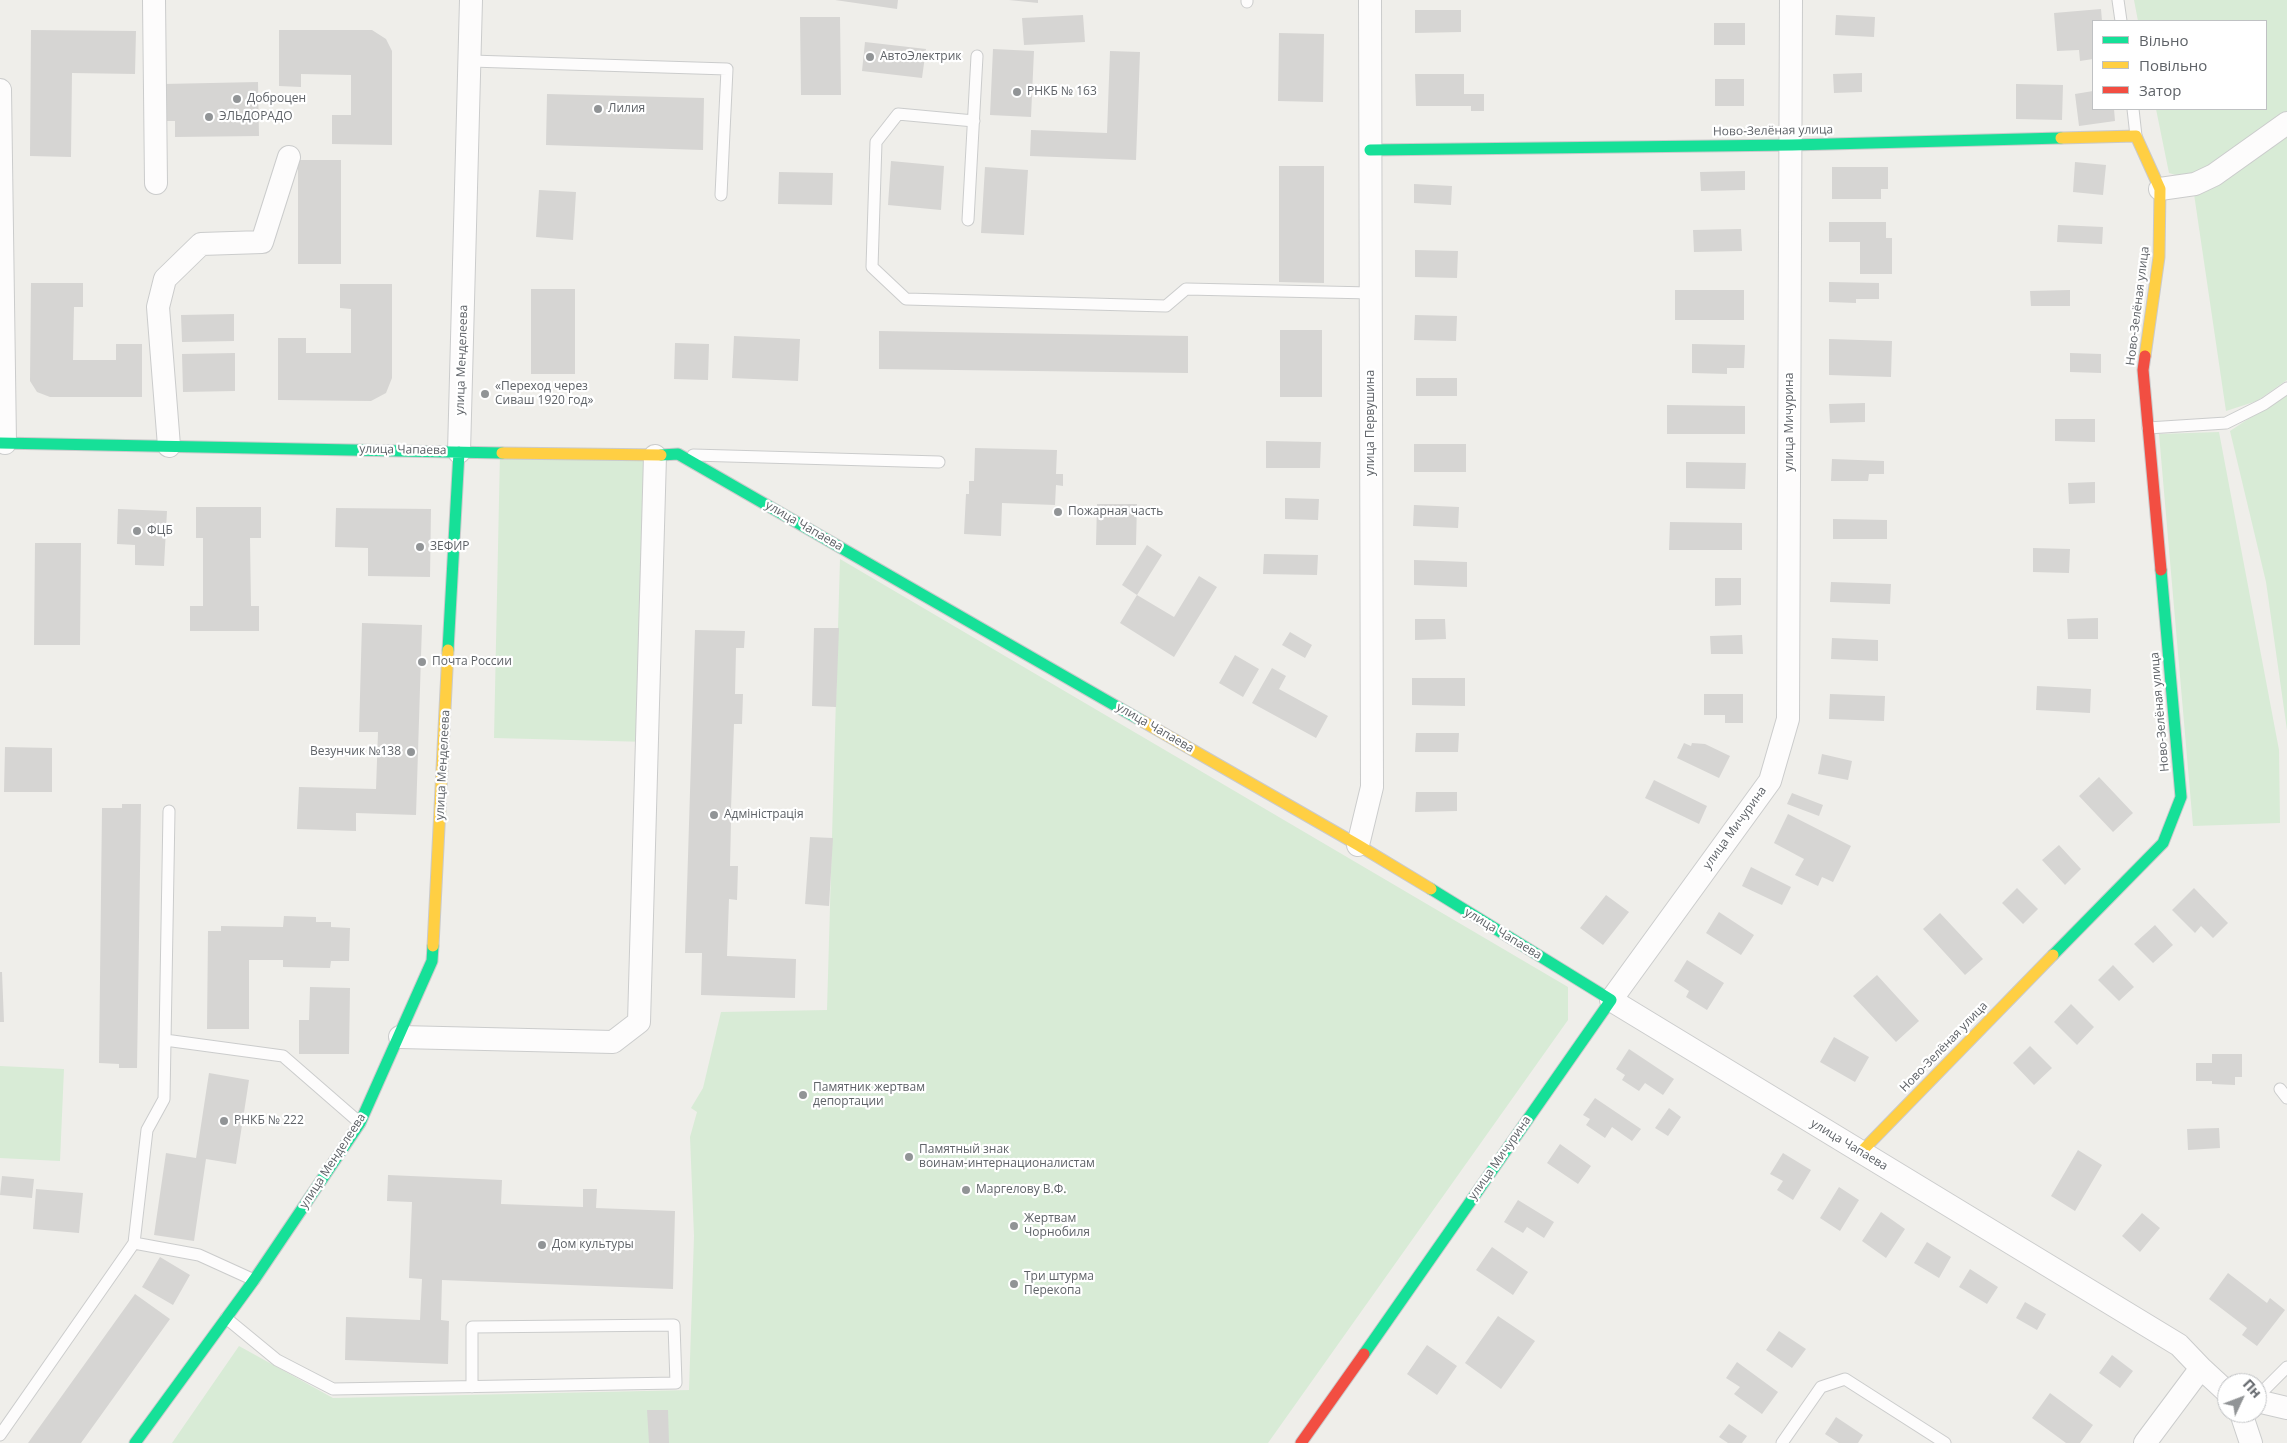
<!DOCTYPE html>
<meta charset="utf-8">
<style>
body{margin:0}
#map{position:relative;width:2287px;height:1443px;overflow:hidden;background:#efeeea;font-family:"Open Sans",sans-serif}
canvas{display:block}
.legend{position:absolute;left:2092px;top:20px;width:175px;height:90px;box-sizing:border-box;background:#fff;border:1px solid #bfc1c3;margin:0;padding:6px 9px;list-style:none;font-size:15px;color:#5f6368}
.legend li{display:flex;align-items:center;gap:10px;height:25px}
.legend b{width:25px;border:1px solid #bfc1c3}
.north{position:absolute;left:2217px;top:1373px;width:50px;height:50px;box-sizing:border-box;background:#fff;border:1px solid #bfc1c3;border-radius:50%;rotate:47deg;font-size:14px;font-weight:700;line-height:20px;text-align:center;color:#5f6368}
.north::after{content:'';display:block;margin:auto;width:18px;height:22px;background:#919496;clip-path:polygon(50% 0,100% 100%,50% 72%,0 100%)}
</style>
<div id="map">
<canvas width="2287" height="1443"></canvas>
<ul class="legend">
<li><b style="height:6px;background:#16e098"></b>Вільно</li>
<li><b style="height:6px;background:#ffcf43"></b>Повільно</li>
<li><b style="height:6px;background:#f24e42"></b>Затор</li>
</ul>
<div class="north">Пн</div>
</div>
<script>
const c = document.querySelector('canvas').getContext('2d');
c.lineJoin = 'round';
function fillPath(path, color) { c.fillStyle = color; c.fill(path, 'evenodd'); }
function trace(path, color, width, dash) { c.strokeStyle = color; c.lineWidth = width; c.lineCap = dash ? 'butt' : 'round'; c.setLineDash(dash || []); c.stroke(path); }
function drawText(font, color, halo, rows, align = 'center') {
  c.font = font + ' "Open Sans",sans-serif'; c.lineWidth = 4.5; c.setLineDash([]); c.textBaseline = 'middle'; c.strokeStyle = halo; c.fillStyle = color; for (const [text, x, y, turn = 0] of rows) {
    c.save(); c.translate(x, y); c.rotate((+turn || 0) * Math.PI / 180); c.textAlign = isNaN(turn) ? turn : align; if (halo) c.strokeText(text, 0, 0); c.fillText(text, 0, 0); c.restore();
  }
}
const green = new Path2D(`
 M2134 0H2287V116L2192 180 2169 173 2156 109H2266V21H2138Z
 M2287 130V380L2257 401 2226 411 2194 194Z
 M2287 393V730L2266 582 2230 431Z
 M2219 432 2279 750 2280 823 2193 826 2159 434Z
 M500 452 655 456 648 742 494 738Z
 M840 559 1568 987V1020L1268 1443H172L239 1346 333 1398 689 1390 694 1236 690 1137 697 1112 691 1108 703 1088 721 1012 827 1010Z
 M0 1066 64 1069 60 1161 0 1158Z`);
const building = new Path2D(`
 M835 0H898L897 9Z
 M1009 0H1038V3Z
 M2101 9 2102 21H2093V59L2080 61 2079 50 2057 51 2054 13Z
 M1415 10H1461V32L1415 33Z
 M1083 15 1085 42 1024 45 1022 18Z
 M1836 15 1875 17 1874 37 1835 35Z
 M800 17H840L841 95H801Z
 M1714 23H1745V45H1714Z
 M31 30 136 31 135 74 72 73 71 157 30 156Z
 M279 30H372L386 39 392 51V145L332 144V115H351V75L301 74V87L279 86Z
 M1279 33 1324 34 1323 102 1278 101Z
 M865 42 926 49 922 78 862 71Z
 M993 49 1034 51 1031 117 990 115Z
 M1110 51 1140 52 1136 160 1030 156 1031 130 1107 133Z
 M1862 73V92L1834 93 1833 74Z
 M1415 74H1464V94H1484V111H1471V106H1416Z
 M1715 79H1744V106H1715Z
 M258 82 259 136 175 137V121H164L163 84Z
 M2016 84 2063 85 2062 120 2016 119Z
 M2093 91V109H2114L2115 121 2079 126 2075 94Z
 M547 94 704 98 703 150 546 145Z
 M298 160H341V264H298Z
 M891 161 944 166 941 210 888 205Z
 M2075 162 2106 165 2103 195 2073 192Z
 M1279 166H1324V283L1279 282Z
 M985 167 1028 170 1024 235 981 233Z
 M1832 167H1888V189H1881V199H1832Z
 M1745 171V190L1701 191 1700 172Z
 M779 172 833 173 832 205 778 204Z
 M1414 184 1452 186 1451 205 1414 203Z
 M539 190 576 192 573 240 536 237Z
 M1829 222H1886V238H1892V274H1860V242H1829Z
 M2058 225 2103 227 2102 244 2057 242Z
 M1741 229 1742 251 1694 252 1693 230Z
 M1415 250 1458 251 1457 278 1415 277Z
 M1829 282 1879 283V299H1856V303L1829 302Z
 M31 283H83V307H74L73 360H116V344H142V397H50L37 392 30 381Z
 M340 284H392V378L386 393 371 401 278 400V338H306V353H351V309L340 308Z
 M531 289H575V374H531Z
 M1675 290H1744V320H1675Z
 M2070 290V306H2031L2030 291Z
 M234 314V341L182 342 181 315Z
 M1415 315 1457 316 1456 341 1414 340Z
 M1280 330H1322V397H1280Z
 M879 331 1188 336V373L879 369Z
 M734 336 800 339 798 381 732 378Z
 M1829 339 1892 341 1891 377 1829 375Z
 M675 343 709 344 708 380 674 379Z
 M1692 344 1745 345 1744 368H1727V374L1692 373Z
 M235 353V391L183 392 182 354Z
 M2070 353 2101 354V373L2070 372Z
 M1416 378H1457V396H1416Z
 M1865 403V422L1830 423 1829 404Z
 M1667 405 1745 406V434H1667Z
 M2055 419H2095V442L2055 441Z
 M1266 441 1321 442 1320 468H1266Z
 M1414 444H1466V472H1414Z
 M975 448 1057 450 1056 474H1063V486L1056 485 1055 505 1002 503 1001 536 964 534 966 494H969V481H974Z
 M1832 459 1884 461V474H1869L1868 481H1831Z
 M1686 462 1746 463 1745 489 1686 488Z
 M2095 482V503L2069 504 2068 483Z
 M1285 498 1319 499 1318 520 1285 519Z
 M1097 504H1137L1136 545H1096Z
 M1414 505 1459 507 1458 528 1413 526Z
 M196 507H261V538H250L251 606H259V631H190V606H203V538H196Z
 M336 508 431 509 430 577 368 576V548L335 547Z
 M118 509 167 511 164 566 135 565V545L117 544Z
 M1833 519 1887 520V539H1833Z
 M1670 522 1742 523V550H1669Z
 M35 543H81L80 645H34Z
 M1147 545 1162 555 1137 595 1174 617 1199 576 1217 587 1174 657 1120 623 1137 595 1122 585Z
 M2033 548 2070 549 2069 573 2033 572Z
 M1264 554 1318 555 1317 575 1263 574Z
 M1414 560 1467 562V587L1414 585Z
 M1715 578H1741V605L1715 606Z
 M1831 582 1891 584 1890 604 1830 602Z
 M2098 618V639H2068L2067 619Z
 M1415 619H1445L1446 639 1415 640Z
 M362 623 422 625 416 815 356 813V831L297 829 299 787 376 789 378 732H359Z
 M814 628H839L836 707 812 706Z
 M695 630 745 631 744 648H736L735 694H743L742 724H734L731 809H740L739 822H731L730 866H738L737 900 729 899 727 956 796 959 795 998 701 995 702 953H685Z
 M1290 632 1312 645 1305 658 1282 645Z
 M1742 635 1743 654H1711L1710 636Z
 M1832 638 1878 640V661L1831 659Z
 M1235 655 1259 669 1243 697 1219 683Z
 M1272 668 1286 676 1279 689 1328 716 1316 738 1252 703Z
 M1412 678H1465V706L1412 705Z
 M2037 686 2091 689 2090 713 2036 710Z
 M1704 694H1743V723H1725V715H1704Z
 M1830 694 1885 696 1884 721 1829 719Z
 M1416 733H1459L1458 752H1415Z
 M1684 743 1691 746 1692 743 1705 744 1730 756 1719 778 1677 758Z
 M5 747 52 748V792H4Z
 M1822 754 1852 761 1848 780 1818 774Z
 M2099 777 2133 813 2113 832 2079 796Z
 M1654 780 1707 806 1699 824 1645 798Z
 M1416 792H1457V811L1415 812Z
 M1792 793 1823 805 1819 816 1787 804Z
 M122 804H141L137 1068H119V1064L99 1063 102 808H122Z
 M1788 814 1851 846 1833 882 1822 877 1818 886 1795 875 1804 859 1774 843Z
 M810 837 833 838 829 906 805 904Z
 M2059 845 2081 869 2065 885 2042 860Z
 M1751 867 1791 887 1782 905 1742 886Z
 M2017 888 2038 909 2023 924 2002 903Z
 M2194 888 2228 923 2213 938 2201 926 2195 933 2172 910Z
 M1606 895 1629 912 1603 945 1580 928Z
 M1719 912 1754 935 1741 955 1706 933Z
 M1940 913 1983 959 1965 975 1923 929Z
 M284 916 316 917V922H331V927L350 928 349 961H331L330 968 283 967V960H249V1029H207L208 931H221V926L283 927Z
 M2155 925 2173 945 2153 963 2134 944Z
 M1687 960 1724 983 1707 1010 1686 997 1689 991 1674 981Z
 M2113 965 2134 987 2119 1001 2098 980Z
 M0 972H2L4 1022H0Z
 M1877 975 1919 1021 1896 1042 1853 996Z
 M310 987 350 988 349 1054H299V1020H309Z
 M2071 1004 2094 1027 2077 1045 2054 1022Z
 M1834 1037 1869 1057 1855 1082 1820 1062Z
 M2030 1046 2052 1068 2034 1085 2013 1063Z
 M1629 1049 1674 1079 1663 1095 1645 1083 1639 1091 1622 1080 1625 1075 1616 1069Z
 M2212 1054H2242V1077H2235V1085L2212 1084V1081H2196V1063H2212Z
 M209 1073 249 1080 236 1164 206 1159 194 1241 154 1235 166 1153 196 1158Z
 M1595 1098 1641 1129 1632 1141 1612 1127 1605 1138 1586 1125 1590 1119 1583 1115Z
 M1669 1108 1681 1117 1668 1136 1655 1128Z
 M2219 1128 2220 1148 2188 1150 2187 1129Z
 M1560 1144 1591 1166 1578 1184 1547 1163Z
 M2078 1150 2102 1165 2075 1211 2051 1196Z
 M1783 1153 1811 1170 1793 1200 1777 1190 1783 1181 1770 1174Z
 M388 1175 502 1180 501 1204 583 1207V1189H597L596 1208 675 1211 673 1289 442 1280 441 1320 449 1321 448 1364 345 1360 346 1317 420 1320 422 1279 409 1278 412 1202 387 1201Z
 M2 1176 34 1179 32 1198 0 1195Z
 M1839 1187 1859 1200 1840 1231 1820 1218Z
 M36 1189 83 1193 79 1233 33 1229Z
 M1518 1200 1554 1222 1544 1238 1527 1227 1523 1233 1504 1222Z
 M1881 1212 1905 1229 1886 1258 1862 1241Z
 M2142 1213 2160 1228 2140 1252 2122 1236Z
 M1927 1242 1951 1257 1939 1278 1914 1263Z
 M1492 1247 1528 1272 1513 1295 1476 1270Z
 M160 1257 190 1275 173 1305 142 1287Z
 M1970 1269 1998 1287 1987 1304 1959 1287Z
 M2228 1273 2267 1303 2270 1298 2285 1310 2257 1346 2242 1335 2247 1328 2209 1299Z
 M135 1294 170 1319 81 1443H28Z
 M2025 1302 2046 1314 2037 1330 2016 1318Z
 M1498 1316 1535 1341 1501 1389 1465 1363Z
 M1779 1331 1806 1349 1792 1368 1766 1350Z
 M1427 1345 1457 1366 1437 1395 1407 1374Z
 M2112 1355 2133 1371 2120 1388 2099 1373Z
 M1737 1362 1778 1392 1762 1414 1734 1394 1740 1387 1726 1378Z
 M2050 1393 2093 1425 2080 1443H2066L2032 1418Z
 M647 1410H668L669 1443H649Z
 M1836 1417 1863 1435 1858 1443H1839L1825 1434Z
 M1729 1424 1747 1436 1742 1443H1728L1719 1437Z`);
const lane = new Path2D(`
 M2118 0 2121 21
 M1247 2V0
 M471 61 727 69 721 195
 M2133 109 2136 136
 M974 121 898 114 876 142 872 267 906 299 1166 306 1186 289 1371 293
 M968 220 977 56
 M2148 428 2226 423 2264 404 2287 388
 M693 455 939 462
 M165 1040 283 1056 360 1123
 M2280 1089 2287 1098
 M134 1243 147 1130 164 1099 169 811
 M226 1318 277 1360 333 1389 676 1383 674 1325 472 1327V1387
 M2257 1397 2287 1367
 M0 1435 134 1243 199 1255 254 1280
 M1782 1443 1821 1387 1845 1379 1945 1443`);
const street = new Path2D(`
 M154 0 156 183
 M1791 0 1788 719 1770 781 1611 1000 2179 1345 2201 1368 2227 1392
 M0 90 5 443
 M2160 189 2195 184 2214 175 2287 123
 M169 446 158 307 165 279 201 244 262 242 289 157
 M459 452 471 0
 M1358 845 1372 787 1370 0
 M400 1037 613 1042 639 1022 655 456
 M2257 1401 2287 1408
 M2241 1413 2251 1443
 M2145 1443 2201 1368`);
const fast = new Path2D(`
 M1370 150 1792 145 2061 138
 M0 443 502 453
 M661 455 678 454 1142 721
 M448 650 459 452
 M2053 955 2163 843 2181 797 2161 570
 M1364 1354 1611 1000 1431 889
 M135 1443 254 1280 360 1123 432 961 433 946`);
const slow = new Path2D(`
 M2061 138 2136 136 2160 189 2159 257 2145 356
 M502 453 661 455
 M1142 721 1358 845 1431 889
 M433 946 448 650
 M1861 1152 2053 955`);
const jam = new Path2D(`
 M2145 356 2143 370 2161 570
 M1301 1443 1364 1354`);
const markers = [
 [870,57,5,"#919496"],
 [1017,92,5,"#919496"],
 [237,99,5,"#919496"],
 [598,109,5,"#919496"],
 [209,117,5,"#919496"],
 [485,394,5,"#919496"],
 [1058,512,5,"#919496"],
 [137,531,5,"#919496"],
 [420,547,5,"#919496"],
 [422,662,5,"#919496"],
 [411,752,5,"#919496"],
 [714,815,5,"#919496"],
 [803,1095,5,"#919496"],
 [224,1121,5,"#919496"],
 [909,1157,5,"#919496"],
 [966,1190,5,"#919496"],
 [1014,1226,5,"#919496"],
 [542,1245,5,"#919496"],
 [1014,1284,5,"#919496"]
];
const poiNames = [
 ["АвтоЭлектрик",880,57],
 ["РНКБ № 163",1027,92],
 ["Доброцен",247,99],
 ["Лилия",608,109],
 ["ЭЛЬДОРАДО",219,117],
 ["«Переход через",495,387],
 ["Сиваш 1920 год»",495,401],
 ["Пожарная часть",1068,512],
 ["ФЦБ",147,531],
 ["ЗЕФИР",430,547],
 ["Почта России",432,662],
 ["Везунчик №138",401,752,"right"],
 ["Адміністрація",724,815],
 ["Памятник жертвам",813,1088],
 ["депортации",813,1102],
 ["РНКБ № 222",234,1121],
 ["Памятный знак",919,1150],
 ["воинам-интернационалистам",919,1164],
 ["Маргелову В.Ф.",976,1190],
 ["Жертвам",1024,1219],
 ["Чорнобиля",1024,1233],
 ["Дом культуры",552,1245],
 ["Три штурма",1024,1277],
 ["Перекопа",1024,1291]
];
const streetNames = [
 ["Ново-Зелёная улица",1773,131,-1],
 ["Ново-Зелёная улица",2138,306,-83],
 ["улица Менделеева",462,360,-88],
 ["улица Мичурина",1790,422,-90],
 ["улица Первушина",1371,423,-90],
 ["улица Чапаева",403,450,1],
 ["улица Чапаева",804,526,30],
 ["Ново-Зелёная улица",2160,712,-95],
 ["улица Чапаева",1155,728,30],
 ["улица Менделеева",443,765,-87],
 ["улица Мичурина",1735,828,-54],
 ["улица Чапаева",1503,934,31],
 ["Ново-Зелёная улица",1944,1047,-46],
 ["улица Чапаева",1849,1145,31],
 ["улица Мичурина",1500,1158,-55],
 ["улица Менделеева",333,1161,-57]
];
fillPath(green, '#d8ebd6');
fillPath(building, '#d6d5d3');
trace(lane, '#cbcccc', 13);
trace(street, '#cbcccc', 24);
trace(fast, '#cacacb', 13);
trace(slow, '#cacacb', 13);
trace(jam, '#cacacb', 13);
trace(lane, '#fdfcfc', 11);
trace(street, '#fdfcfc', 22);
trace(fast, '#16e098', 11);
trace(slow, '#ffcf43', 11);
trace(jam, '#f24e42', 11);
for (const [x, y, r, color] of markers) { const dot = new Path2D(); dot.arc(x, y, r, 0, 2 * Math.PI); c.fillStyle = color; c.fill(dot); trace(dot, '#fff', 2); }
drawText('12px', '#5f6368', '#fff', poiNames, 'left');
drawText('12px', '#5f6368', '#fff', streetNames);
</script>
